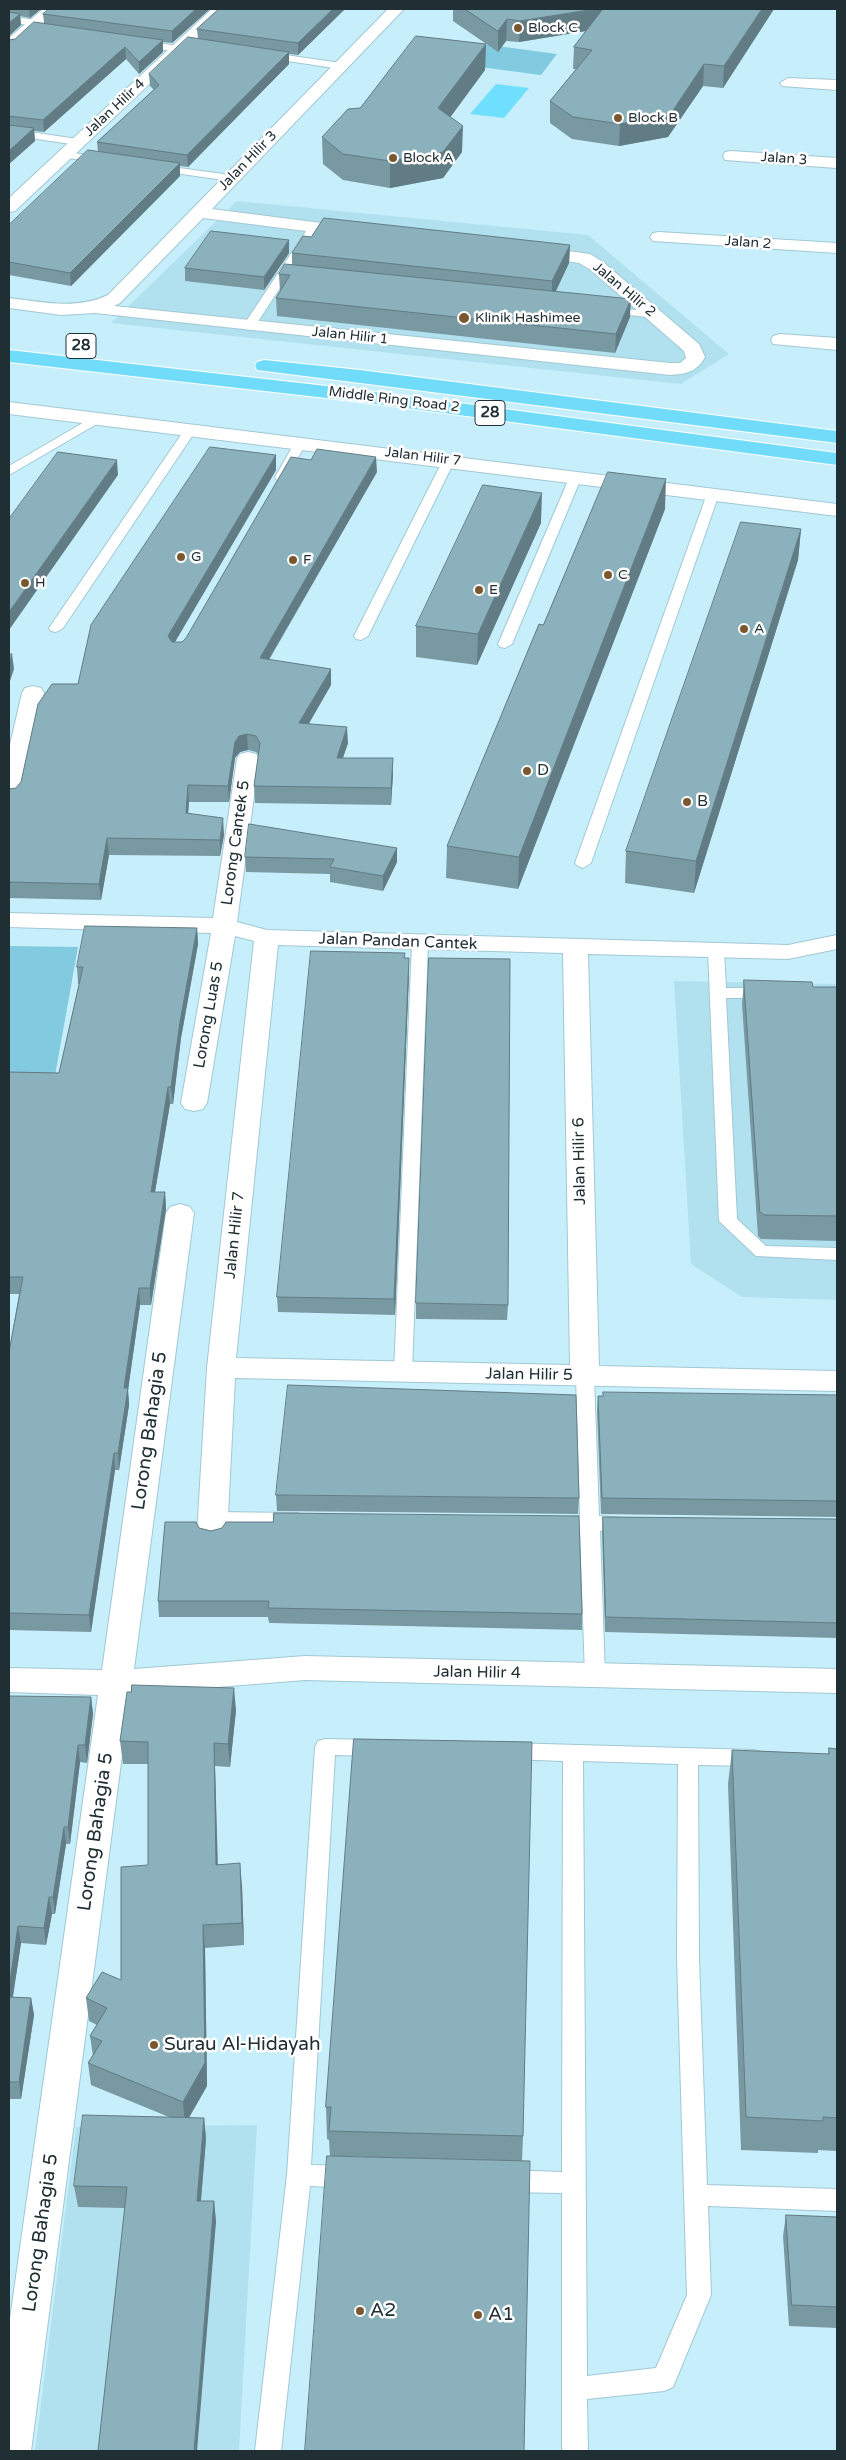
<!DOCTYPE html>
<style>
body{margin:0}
#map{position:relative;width:846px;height:2460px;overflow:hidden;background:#c7effb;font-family:"Varela Round",sans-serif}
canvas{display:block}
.frame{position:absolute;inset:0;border:10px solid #202f34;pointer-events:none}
</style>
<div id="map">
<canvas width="846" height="2460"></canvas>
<div class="frame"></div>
</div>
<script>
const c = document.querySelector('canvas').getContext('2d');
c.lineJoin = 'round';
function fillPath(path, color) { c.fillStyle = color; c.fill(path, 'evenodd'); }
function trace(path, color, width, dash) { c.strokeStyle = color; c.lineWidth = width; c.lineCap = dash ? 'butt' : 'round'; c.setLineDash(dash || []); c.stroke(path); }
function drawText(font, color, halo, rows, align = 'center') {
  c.font = font + ' "Varela Round",sans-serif'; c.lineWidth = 5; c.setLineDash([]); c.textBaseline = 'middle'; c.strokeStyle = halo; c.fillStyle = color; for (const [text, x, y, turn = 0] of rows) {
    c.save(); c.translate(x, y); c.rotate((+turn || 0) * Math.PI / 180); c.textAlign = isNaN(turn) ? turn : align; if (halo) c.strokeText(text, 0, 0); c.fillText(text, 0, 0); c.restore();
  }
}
const built = new Path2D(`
 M237 201 588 235 729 354 681 384 111 323Z
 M674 981 837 984V1300L742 1297 691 1264Z
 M257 2125 239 2451H35L76 2127Z`);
const green = new Path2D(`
 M437 38 557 54 541 75 420 59Z
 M9 946 78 947 54 1081 9 1080Z`);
const water = new Path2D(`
 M496 84 529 88 504 118 470 114Z`);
const lane = new Path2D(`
 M9 16 35 20 40 23 35 26 9 22Z
 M139 40 178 46 183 49 178 52 135 45V41Z
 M265 52 341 63 346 66 341 69 261 57 260 55Z
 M9 129 78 139 83 142 78 145 9 135Z
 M65 152 104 157 109 160 104 163 61 157V153Z
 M157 165 231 175 236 178 231 181 153 170 152 168Z
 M314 224 320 227 255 326 249 330 245 328 243 326 310 225Z
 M608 307 655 312 661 315 655 318 604 312V308Z
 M98 414 104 418 102 421 9 475V466Z
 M191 425 197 429 63 628 56 632 51 631 49 628 187 426Z
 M301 438 307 442 287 477 281 481 277 480 275 477 295 442Z
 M449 456 455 460 368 636 361 640 356 639 354 636 443 460Z
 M576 472 582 476 512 644 505 648 500 647 498 644 570 476Z
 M713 490 719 494 591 863 583 868 578 866 575 863 707 494Z
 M420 938 428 943 412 1372 410 1377 403 1378 396 1377 394 1372 412 943Z
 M716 945 724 950 726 988H766L774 993 766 998H726L737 1219 766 1246 837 1248V1260L756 1256 719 1221 708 950Z
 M585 1370 592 1371 594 1376 599 1516 634 1519 637 1524 634 1529 627 1531H600L605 1676 602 1682 595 1684 588 1682 585 1676 580 1531 548 1528 545 1523 548 1518 580 1516 576 1376 578 1371Z
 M213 1512 297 1513 304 1515 307 1520 304 1525 297 1527 213 1526 206 1524 203 1519 206 1514Z
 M325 1739 377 1740 384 1742 387 1748 384 1754 377 1756 335 1755 311 2165 349 2166 357 2170 361 2177 357 2184 349 2188 310 2186 281 2451H255L287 2175 315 1747 318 1741Z
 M508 1743 754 1750 761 1752 764 1758 761 1764 754 1766 698 1765 699 1958 707 2185 837 2189V2211L708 2206 711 2295 673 2387 664 2391 587 2399 588 2451H562V2193L505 2192 497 2189 493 2181 497 2173 505 2170 562 2172 563 1761 508 1759 501 1757 498 1751 501 1745ZM583 1761 678 1764 677 1958 687 2295 656 2368 587 2376Z`);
const street = new Path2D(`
 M43 9H60L15 49 9 51V38Z
 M212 9H229L15 211 9 212V198Z
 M388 9H404L212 209 353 227 359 228 362 232 359 236 353 237 203 218 120 303 114 306 670 363H680L686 358 684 351 591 270 579 263 526 255 523 251 526 247 532 246 590 254 603 262 699 344 705 357C697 372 686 374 670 375L95 313 61 315 9 308V298C43 302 76 310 108 295Z
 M788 78 837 80V90L782 86 780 83Z
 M731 151 837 158V168L725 160 723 156 725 152Z
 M659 232 837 243V253L653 241 650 237 653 233Z
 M780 334 837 338V350L773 344 771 340 773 336Z
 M9 402 837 504V516L9 414Z
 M33 686 41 688 44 693 21 797 17 802 9 804V749L22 693 25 688Z
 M248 752 256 754 259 759 237 922 267 930 788 945 837 935V949L788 959 588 954 599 1366 837 1371V1391L235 1378 227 1534 223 1542 212 1545 201 1542 197 1534 207 1368 254 941 235 936 207 1103 203 1109 194 1111 185 1109 181 1103 211 933 9 927V913L213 918 237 759 240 754ZM278 945 563 953 570 1365 236 1358Z
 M180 1204 190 1207 194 1213 134 1669 305 1656 837 1669V1693L305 1680 130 1694 31 2451H9V2326L98 1695 9 1692V1668L102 1670 166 1213 170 1207Z`);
const highway = new Path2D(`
 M9 350 353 389 837 453V465L353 401 9 362Z
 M264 360 360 370 837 431V443L257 370 255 366 257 362Z`);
const wall = new Path2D(`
 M9 9H41L30 18 20 16 21 25 9 36Z
 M210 9 172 43 163 42V52L139 74 126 59 44 132 34 131 35 141 9 164V40L15 39 44 23 43 14Z
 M219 9H345L298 55 289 54V64L188 167 180 166V176L71 286 9 275V225L98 152 97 142 154 90 150 86 149 74 198 39 197 29Z
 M453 9H774L723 88 703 86 668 137 619 146 572 139 550 123V101L576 69H573L574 47 586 31 519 42 506 41 498 52 453 21Z
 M486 44 485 70 450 117 462 152 443 178 390 188 343 180 323 164 322 137 360 108Z
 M311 237 570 245 569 263 556 291 630 317 615 353 277 316 276 298 280 292 279 274 292 264V253Z
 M289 253 264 290 185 281V268Z
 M276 455V470L175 642H182L377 472 269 660 331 685 309 723 348 743 343 758 393 774 391 805 255 803 254 786 259 755 256 752 248 750 240 752 235 758 229 802H189L188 813 224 835 220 856 109 855 101 900 9 898V789L16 788 21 782 78 684Z
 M665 509 518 889 446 878 447 846Z
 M541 523 477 665 416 657V626Z
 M801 529 798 560 694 893 625 883 626 851Z
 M397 848V862L383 891 330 882V874L246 872 245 857Z
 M197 928 198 944 181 1038 173 1104H170L155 1192H165L166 1209 151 1305H140L128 1390 129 1405 119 1470H115L91 1632 9 1630V1352L19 1294H9V1072L59 1073 79 984H78L77 967Z
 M409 973 395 1315 278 1312 277 1297Z
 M744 980 813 987H837V1241L761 1239 758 1236 742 1004Z
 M416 1303 508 1305 507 1320 416 1319Z
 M837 1395V1517L601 1514 597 1411 598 1396Z
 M276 1495 579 1498 578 1514 277 1511Z
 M603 1517 837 1519V1638L605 1632 602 1533Z
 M199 1528 582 1614V1630L269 1623 268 1617H159L158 1601Z
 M9 1696 91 1697 93 1714 87 1763 80 1762 70 1844H66L55 1914H52L46 1945 21 1943 13 1997 31 1998 34 2015 21 2099H9Z
 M236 1710 230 1767 215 1766 218 1865 242 1886 244 1945 205 1948 207 2086 189 2118H204L206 2139 201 2201H214L216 2222 124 2208 78 2207 74 2186 169 2117 91 2085 88 2063 93 2056 90 2036 97 2025 89 2021 86 1998 121 1980 148 1865V1764H123L120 1741Z
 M354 1739 523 2136 522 2161 330 2156 329 2140 327 2139 326 2107Z
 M829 1748 837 1749V2151L818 2150V2153L741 2150 728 1784 732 1750 828 1754Z
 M786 2215 837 2217V2328L789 2326 783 2236Z`);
const shadedWall = new Path2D(`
 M29 9H41L30 18Z
 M196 9H210L172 43V31Z
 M333 9H345L298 55V43Z
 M595 9H605L604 28 519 42 520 21Z
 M762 9H774L723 88 724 66Z
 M20 14 21 25 9 36V23Z
 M507 19 506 41 498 52V31Z
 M163 40V52L139 74V62Z
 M486 44 485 70 438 134V108Z
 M125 47 126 59 44 132 43 120Z
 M289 52V64L188 167 187 155Z
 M704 64 703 86 668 137 619 146 620 124Z
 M463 126 462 152 443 178 390 188V161Z
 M34 128 35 141 9 164V151Z
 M180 163V176L71 286 70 273Z
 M289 240V253L264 290V277Z
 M570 245 569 263 552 299V281Z
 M631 299 630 317 615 353 616 334Z
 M276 455V470L169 652 168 636Z
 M376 457 377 472 260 674V658Z
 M117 460 118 475 9 630V612Z
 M666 479 665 509 518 889 519 857Z
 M542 493 541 523 477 665 478 634Z
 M801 529 798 560 694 893 696 861Z
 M12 654 14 669 9 684V663Z
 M331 669V685L300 739 299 723Z
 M347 727 348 743 337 774V758Z
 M247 734 248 750 240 752 235 758 229 802 228 786 235 742 239 736Z
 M393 758V774L391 805V788Z
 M188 785 189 802 187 829 186 813Z
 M223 818 224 835 220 856V840Z
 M107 838 109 855 101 900 99 884Z
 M397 848V862L383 891V876Z
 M197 928 198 944 181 1038 173 1104 171 1087 180 1022Z
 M409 958V973L395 1315 394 1299Z
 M168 1087 170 1104 152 1209 151 1192Z
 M165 1192 166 1209 151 1305 150 1288Z
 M139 1288 140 1305 128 1390 129 1405 119 1470 118 1453 124 1388Z
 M114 1453 115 1470 91 1632 89 1615Z
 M234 1688 236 1710 230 1767 228 1744Z
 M91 1697 93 1714 87 1763 85 1745Z
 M214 1743 215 1766 218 1888 216 1865Z
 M78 1745 80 1762 70 1844 68 1827Z
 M64 1827 66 1844 55 1914 53 1897Z
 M240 1863 242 1886 244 1945 242 1923Z
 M49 1897 52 1914 46 1945 44 1928Z
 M203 1925 205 1948 207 2086 185 2124 183 2102Z
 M18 1926 21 1943 10 2014 9 2007V1988Z
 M31 1998 34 2015 21 2099 19 2082Z
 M204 2118 206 2139 199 2222 197 2201Z
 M9 2162 10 2171 9 2182Z
 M214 2201 216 2222 197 2451H194Z`);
const building = new Path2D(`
 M49 9H196L172 31 43 14Z
 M219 9H333L298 43 197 29Z
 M465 9H595L520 21 507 19 498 31Z
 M603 9H762L724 66 704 64 670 115 620 124 573 117 550 101 592 50 574 47Z
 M9 12 20 14 9 23Z
 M34 22 163 40 139 62 125 47 43 120 9 116V40L15 39Z
 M416 36 486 44 438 108 463 126 443 152 390 161 343 154 322 137 348 109 360 108Z
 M188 37 289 52 187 155 97 142 159 85 149 74Z
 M9 125 34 128 9 151Z
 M88 150 180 163 70 273 9 262V225Z
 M324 218 570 245 552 281 292 253 303 236 311 237Z
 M211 231 289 240 264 277 185 268Z
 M285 264 631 299 616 334 276 298 290 275 279 274Z
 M210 447 276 455 168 636 172 642H182L186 638 291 457 311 460 317 449 376 457 260 658 331 669 299 723 347 727 337 758H393L391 788 254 786 260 743 256 736 247 734 239 736 235 742 228 786 188 785 186 813 223 818 220 840 107 838 99 884 9 882V789L16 788 21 782 38 704 52 684H78L91 625Z
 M58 452 117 460 9 612V519Z
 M608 472 666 479 519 857 447 846 539 624 543 625Z
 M483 485 542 493 478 634 416 626Z
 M741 522 801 529 696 861 626 851Z
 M9 654H12L9 663Z
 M249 824 397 848 383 876 330 867 334 859 245 857Z
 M85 926 197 928 180 1022 171 1087H168L151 1192H165L150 1288H139L124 1388H128L118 1453H114L89 1615 9 1613V1352L23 1277H9V1072L59 1073 83 967H77Z
 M311 951 405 953 404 958H409L394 1299 277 1297Z
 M429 958 510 959 508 1305 416 1303Z
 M744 980 812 982 813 987H837V1216L764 1215 760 1212Z
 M288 1385 576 1395 579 1498 276 1495Z
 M603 1392 837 1395V1501L602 1498 598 1396H603Z
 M274 1513 579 1516 582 1614 268 1608 269 1601H158L165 1522H196L199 1528 211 1531 222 1528 226 1522H273Z
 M603 1517 837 1519V1623L606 1617Z
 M132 1685 234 1688 228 1744 214 1743 216 1865 240 1863 242 1923 203 1925 205 2063 183 2102 88 2063 102 2041 90 2036 107 2008 86 1998 102 1972 121 1980V1867L148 1865V1742L120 1741 127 1692H131Z
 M9 1696 91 1697 85 1745H78L68 1827H64L53 1897H49L44 1928 18 1926 9 1988Z
 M354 1739 532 1742 523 2136 329 2131 331 2107H326Z
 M829 1748 837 1749V2118L823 2117V2121L746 2117 732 1750 829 1754Z
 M9 1997 31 1998 19 2082H9Z
 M83 2115 204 2118 197 2201H214L194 2451H98L127 2187 74 2186Z
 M327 2156 530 2161 524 2451H305Z
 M786 2215 837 2217V2307L792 2305Z`);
const markers = [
 [518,28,5,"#7a572f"],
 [618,118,5,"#7a572f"],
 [393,158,5,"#7a572f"],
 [464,318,6,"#7a572f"],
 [181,557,5,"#7a572f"],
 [293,560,5,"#7a572f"],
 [608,575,5,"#7a572f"],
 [25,583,5,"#7a572f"],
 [479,590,5,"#7a572f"],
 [744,629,5,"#7a572f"],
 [527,771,5,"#7a572f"],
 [687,802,5,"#7a572f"],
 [154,2045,5,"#7a572f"],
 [360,2311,5,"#7a572f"],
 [478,2315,5,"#7a572f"]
];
const farPoinames = [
 ["Block C",528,28],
 ["Block B",628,118],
 ["Block A",403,158],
 ["Klinik Hashimee",475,318],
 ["G",191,557],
 ["F",303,560],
 ["C",618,575],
 ["H",35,583],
 ["E",489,590],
 ["A",754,629]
];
const farStreetnames = [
 ["Jalan Hilir 4",115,108,-43],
 ["Jalan 3",784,159,4],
 ["Jalan Hilir 3",248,161,-46],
 ["Jalan 2",748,243,4],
 ["Jalan Hilir 2",624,290,40],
 ["Jalan Hilir 1",350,336,6],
 ["Middle Ring Road 2",394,400,7],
 ["Jalan Hilir 7",423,457,7]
];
const shields = [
 [81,346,30],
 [490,413,30]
];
const shieldNames = [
 ["28",81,346],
 ["28",490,413]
];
const poiNames = [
 ["D",537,771],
 ["B",697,802]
];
const streetNames = [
 ["Lorong Cantek 5",236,843,-82],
 ["Jalan Pandan Cantek",398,942,2],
 ["Lorong Luas 5",209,1015,-80],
 ["Jalan Hilir 6",580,1161,-91],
 ["Jalan Hilir 7",235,1235,-84],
 ["Jalan Hilir 5",529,1375,1],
 ["Jalan Hilir 4",477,1673,1]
];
const nearStreetnames = [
 ["Lorong Bahagia 5",150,1431,-82],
 ["Lorong Bahagia 5",96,1832,-82],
 ["Lorong Bahagia 5",41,2233,-82]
];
const nearPoinames = [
 ["Surau Al-Hidayah",164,2045],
 ["A2",370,2311],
 ["A1",488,2315]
];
fillPath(built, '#b1e1ef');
fillPath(green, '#81cadf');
fillPath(water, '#6edffd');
trace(lane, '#a1c8d3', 2);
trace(street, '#a1c8d3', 2);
trace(highway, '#fff', 2);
fillPath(lane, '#fff');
fillPath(street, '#fff');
fillPath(highway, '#71dcf9');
fillPath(wall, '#7898a2');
fillPath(shadedWall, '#617c84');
fillPath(building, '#8bb1bc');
trace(building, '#617c84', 1);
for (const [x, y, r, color] of markers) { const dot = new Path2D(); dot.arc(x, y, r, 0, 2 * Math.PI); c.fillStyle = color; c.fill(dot); trace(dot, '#fff', 2); }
drawText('14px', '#202f34', '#fff', farPoinames, 'left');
drawText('14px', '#202f34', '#fff', farStreetnames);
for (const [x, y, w] of shields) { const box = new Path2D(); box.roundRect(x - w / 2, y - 12.5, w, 25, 4); c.fillStyle = '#fff'; c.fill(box); trace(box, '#202f34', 1); }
drawText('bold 15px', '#202f34', null, shieldNames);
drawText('16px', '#202f34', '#fff', poiNames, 'left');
drawText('16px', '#202f34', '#fff', streetNames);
drawText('19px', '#202f34', '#fff', nearStreetnames);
drawText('19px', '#202f34', '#fff', nearPoinames, 'left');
</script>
